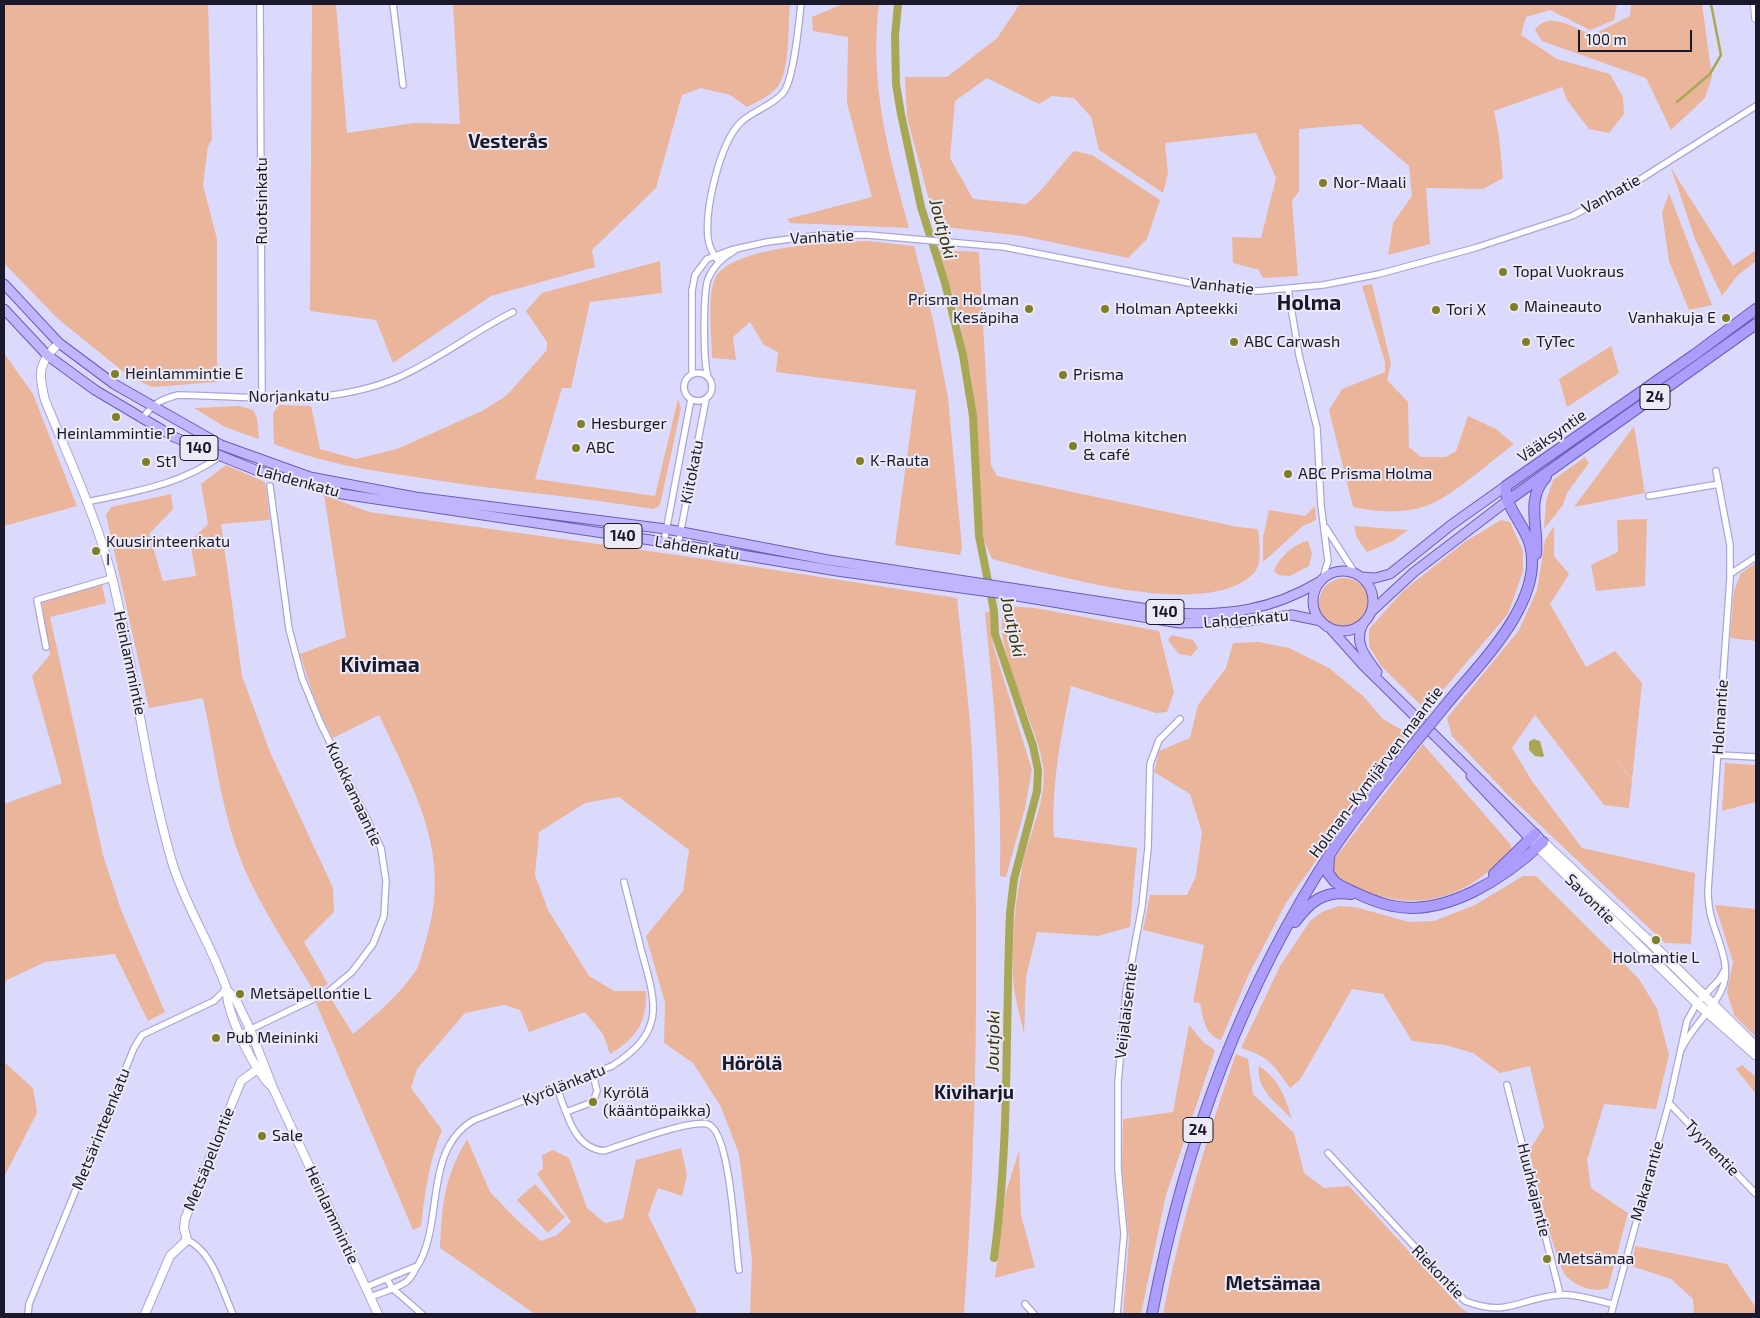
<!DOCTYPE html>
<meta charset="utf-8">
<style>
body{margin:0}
#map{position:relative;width:1760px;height:1318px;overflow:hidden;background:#dcdafc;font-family:"Exo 2",sans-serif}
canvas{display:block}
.frame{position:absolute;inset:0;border:5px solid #1a182b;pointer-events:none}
.scale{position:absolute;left:1578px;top:30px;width:114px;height:22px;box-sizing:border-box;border:2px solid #1a182b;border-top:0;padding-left:6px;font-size:15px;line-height:18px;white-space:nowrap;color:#1a182b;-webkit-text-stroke:4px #ebeaf5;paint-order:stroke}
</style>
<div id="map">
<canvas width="1760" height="1318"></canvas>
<div class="frame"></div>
<div class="scale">100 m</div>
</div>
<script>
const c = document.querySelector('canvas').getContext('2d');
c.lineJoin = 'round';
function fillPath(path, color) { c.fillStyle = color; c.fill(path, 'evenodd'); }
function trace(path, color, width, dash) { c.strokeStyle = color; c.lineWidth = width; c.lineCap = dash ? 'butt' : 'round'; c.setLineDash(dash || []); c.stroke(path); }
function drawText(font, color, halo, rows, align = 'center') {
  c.font = font + ' "Exo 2",sans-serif'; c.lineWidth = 4; c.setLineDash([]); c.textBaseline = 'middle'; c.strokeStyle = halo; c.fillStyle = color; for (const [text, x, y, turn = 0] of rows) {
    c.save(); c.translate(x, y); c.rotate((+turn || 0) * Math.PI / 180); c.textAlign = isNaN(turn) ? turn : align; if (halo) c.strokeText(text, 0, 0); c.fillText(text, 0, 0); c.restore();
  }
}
const green = new Path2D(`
 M4 4H208L212 140 208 146 203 185 217 239V382L152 387 130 377 57 318 4 263Z
 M312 4H336L347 133 414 123 460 124 453 4H790C788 26 790 66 779 85 772 95 757 102 747 107L730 95 701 88 682 95 656 188 592 250 595 267 491 296 393 363 376 320 310 311Z
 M843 4H879C869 83 888 152 909 228L790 223 787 219 872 197 847 103 848 37 813 31 812 17Z
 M1020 4H1617L1614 20 1590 30 1550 10 1526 17 1521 35 1557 59 1610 74 1623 97 1624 114 1609 133 1589 129 1567 100 1562 87 1494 111 1499 136 1503 178 1483 189 1426 188 1430 244 1388 255 1393 223 1412 196 1409 166 1360 124 1299 129V191L1292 201 1298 276 1263 278 1259 270 1233 263 1232 237 1261 238 1276 178 1256 133 1165 143 1168 174 1163 193 1099 150 1091 117 1074 98 1052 96 1039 104 987 78 955 101 950 158 973 199 1026 204C1045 189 1057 169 1074 151L1092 155 1160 200 1147 239 1128 258 1022 236 936 226 907 117 905 77H947L997 38Z
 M1631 4H1702L1712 77 1705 98 1671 130 1646 78 1542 41 1535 30C1549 10 1573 28 1592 35L1630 16Z
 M1671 168 1733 266 1756 250V261L1738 275 1722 296 1695 239Z
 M1669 193 1712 305 1689 310 1669 261 1662 213Z
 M867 241 914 246 933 320 948 398 962 548 960 555 895 545 916 390 776 372 778 352 764 345 750 322 733 337 736 360 712 358C712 334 707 304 714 281 725 246 835 242 867 241Z
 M939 250 979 252 991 465 997 476 1238 527 1258 529C1259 542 1263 563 1254 573 1207 622 1051 574 992 559L982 536 977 419 971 376 958 312Z
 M660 261 662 293 590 302 571 388H562L535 479 655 496 678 399 681 408 660 505 653 509C574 496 494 490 415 477 366 470 319 462 274 444L273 413 279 405 311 406 320 449 356 459 397 449 482 411 506 396 547 350V342L526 311 542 293Z
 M1372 284 1391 364 1387 380 1408 402 1409 447 1421 457H1446L1456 451 1468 416 1496 429 1514 444C1491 461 1452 497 1426 506 1402 514 1377 512 1353 507L1329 410 1342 389 1385 372V362L1362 286Z
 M1611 346 1619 373 1567 407 1559 379Z
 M4 353 33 394 77 506 4 526Z
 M240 406 253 410 257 418 259 439 225 427 194 408Z
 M1634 426 1645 493 1574 507Z
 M1585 457 1589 463 1567 493 1563 505 1544 529 1546 501 1553 480Z
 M226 465 265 482 270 520 221 524 242 676 270 752 333 888 334 912 304 942 328 984 315 993C288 947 255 900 237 850 220 802 214 748 203 698L149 708 106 515 111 507 171 494 173 509 149 534 163 581 196 576 190 541 208 524 201 484Z
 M324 495 369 512 684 556 957 598C963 657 971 716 973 775 979 955 977 1135 964 1314H750L752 1260 739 1154 721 1107 693 1063 664 1043 665 1003 646 936 683 891 689 850 619 797 585 803 539 832 535 875 548 910 589 976 614 991H646C647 1022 637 1038 610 1054L603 1034 585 1012 529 1032 520 1010 504 1005 465 1013 417 1069 411 1088 442 1130C429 1161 425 1193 421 1226L413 1230 316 1003 330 997 353 1034C375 1016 398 996 415 972 421 963 423 949 426 940 453 854 414 791 379 715L333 738C318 712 309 683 300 654L346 637Z
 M1315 506 1316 520 1303 526 1263 562V537L1269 510 1305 516Z
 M1647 519 1645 586 1596 591 1591 565 1618 552 1617 520Z
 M1501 520 1510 522 1523 551V571L1508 614 1426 710 1381 666 1369 646V629L1403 591 1466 541Z
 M1354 526 1408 530 1393 541 1367 552 1357 538Z
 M1554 526V556L1569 574 1550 604 1586 667 1615 651 1642 683 1632 780 1601 737 1632 781 1629 808 1604 805 1535 715 1512 748 1532 781 1582 848 1695 873 1691 944 1665 943 1508 795 1452 736 1447 718 1519 630 1537 590 1545 540Z
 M1308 541 1312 553 1309 566 1290 576 1278 575 1274 571C1278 558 1295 543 1308 541Z
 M1756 563V641L1730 638 1734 591 1741 573Z
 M1319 603a25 25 0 1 1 50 0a25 25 0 1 1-50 0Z
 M102 585 106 603 50 617 103 855 121 910 165 1012 148 1021 115 954 45 962 7 980 4 986V804L62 783 32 676 50 655 42 602Z
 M1006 606 1035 608 1159 631 1174 692 1167 712 1156 713 1071 686C1061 736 1051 786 1054 837L1137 848 1130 927 1098 936 1037 932 1026 977 1024 1034C1020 1015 1013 994 1013 974 1012 939 1015 902 1022 868 1028 835 1048 800 1043 765 1038 725 987 639 1006 606Z
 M990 611 993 645 1032 770 1025 808 1006 877 1000 876C1002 788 994 701 985 613Z
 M1172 635 1193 640 1198 648 1191 656 1179 654 1168 640Z
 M1259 642 1289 648 1329 668 1363 696 1383 719 1407 733 1286 903 1248 976 1221 1040C1205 1035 1203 1019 1200 1003L1193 1002 1204 945 1143 930 1150 895H1187L1196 876 1202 832 1190 794 1154 772 1159 751 1190 738 1198 705 1226 668 1233 643Z
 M1423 744 1511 845V850C1459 907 1403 916 1336 877L1332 867 1335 858Z
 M1725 763 1756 765V802L1722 811Z
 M1523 876H1536L1639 979 1657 1009 1669 1055 1656 1109 1604 1104 1587 1160 1591 1188 1628 1213 1608 1288C1593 1293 1577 1287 1566 1276 1556 1265 1535 1172 1529 1151L1544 1127 1530 1066 1500 1073 1473 1053 1445 1045 1412 1041 1383 994 1352 989 1300 1080 1290 1088C1273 1064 1270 1057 1241 1048L1280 966 1310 921 1322 912 1339 906 1355 907 1409 922 1434 921 1475 905Z
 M1715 905 1756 909V1037L1734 1015 1727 992 1733 962Z
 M1189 1025 1204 1043 1215 1050 1166 1195 1141 1314H1123L1129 1240 1122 1167 1123 1119 1173 1112Z
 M1236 1054 1248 1059 1253 1094 1294 1133 1304 1173 1324 1188 1349 1186 1461 1308 1470 1314H1163C1180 1226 1206 1139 1236 1054Z
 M4 1062 33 1088 37 1113 4 1177Z
 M1742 1065 1756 1077V1094L1736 1069Z
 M1259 1066C1279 1079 1285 1097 1292 1119 1278 1104 1255 1089 1259 1066Z
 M467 1139 490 1192 516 1219 541 1241 557 1235 571 1222 537 1174 543 1168 542 1155 553 1150 569 1158 587 1208 605 1223 623 1219 636 1160 681 1148 687 1175 682 1196 658 1188 648 1215 698 1314H535L440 1248C442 1204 444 1178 467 1139Z
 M1019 1151 1021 1215 1035 1267 995 1278 1006 1192Z
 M535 1184 565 1217 548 1233 517 1200Z
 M1635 1246 1727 1264 1756 1308V1314H1694L1693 1299 1671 1279 1631 1266Z`);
const water = new Path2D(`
 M1533 739 1540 741 1544 756 1542 757 1535 756 1529 750V742Z`);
const stream = new Path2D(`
 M1677 102 1710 74 1721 55 1711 4`);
const canal = new Path2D(`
 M898 4 895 36 896 84 901 114 921 207 945 283 963 355 973 416 979 536 994 611 995 634 1033 746 1038 770 1037 791 1014 879 1010 913C1005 1029 1010 1143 994 1258`);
const minor = new Path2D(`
 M260 4 262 398
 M393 4 403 85
 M719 262C714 255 709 248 708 238 705 209 719 145 740 123 752 111 772 106 783 93 794 80 799 22 801 4
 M1288 289 1299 355 1317 428 1321 505 1328 561 1323 578
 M684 387a14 14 0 1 1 28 0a14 14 0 1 1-28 0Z
 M692 374V291L695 275 707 259 731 250 767 242 821 235H868L1004 247 1220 289 1258 291 1323 285 1379 274 1475 248 1572 216 1639 180 1756 106
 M708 377C703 361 703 294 708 279 713 267 723 257 734 251
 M143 418C152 404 162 399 178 395 252 396 326 408 397 378 438 360 473 332 513 312
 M1649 496 1719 484
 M87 502C133 492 180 485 219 457
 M1326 528 1355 573
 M664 542 691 399
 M678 545 706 399
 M1730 574 1756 557
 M46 647 37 600 112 578
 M1718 755 1756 757
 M241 1034 328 992 352 972 373 944 384 916 386 881 381 848 320 722 302 678 289 629 270 486
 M1682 1048C1692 1027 1711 1012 1721 991 1733 968 1718 942 1712 920 1709 910 1708 900 1708 890L1730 579V545L1716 471
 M1507 1085 1560 1294
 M557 1088C567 1113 573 1148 604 1151 625 1144 688 1120 707 1124 731 1129 735 1246 739 1270
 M1669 1103 1756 1194
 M566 1112 593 1102 597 1091 593 1074
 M1328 1153 1465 1301C1509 1318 1519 1298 1559 1295 1575 1293 1596 1301 1613 1304
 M187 1240C213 1251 222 1291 233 1314
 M387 1279 392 1288 422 1314
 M366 1287 417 1266
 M371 1297C382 1292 396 1289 406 1282 410 1279 413 1274 415 1270 446 1225 421 1151 474 1120L612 1066C665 1032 657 1006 642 953 636 929 630 906 624 882
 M1025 1304 1034 1314
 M28 1314 29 1304 134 1048 142 1035 214 1001 226 989
 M1117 1314 1124 1234 1118 1169V1082L1126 992 1142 906 1148 848 1150 764 1159 740 1180 719
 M1611 1314 1669 1103 1687 1021 1697 1003 1719 980 1724 971`);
const tertiary = new Path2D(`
 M1755 4 1756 18
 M59 343C38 363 38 373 45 400 69 459 96 516 112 577 135 671 145 769 172 862 185 905 211 944 226 987 227 991 227 997 228 1002 234 1027 254 1070 273 1088
 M226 989 235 998 250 1029 273 1088 378 1314
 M145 1314 170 1256 187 1240 184 1228 185 1219 241 1081 259 1068`);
const secondary = new Path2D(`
 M1543 842 1651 943 1756 1047
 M1538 847 1697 1003 1756 1055`);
const primary = new Path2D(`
 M4 284 59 343 114 384 221 445 310 477 415 497 666 529 828 560 1174 613C1228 616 1272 610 1319 582
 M4 309 47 355 95 390 174 437 258 471 342 494 664 542 837 571 1005 594 1179 623 1240 622 1292 615 1321 621
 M1313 601a30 30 0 1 1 60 0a30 30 0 1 1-60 0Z
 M1362 577 1375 578 1390 574 1451 525 1506 486
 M1372 611 1414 572 1507 501
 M1363 624C1353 643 1366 657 1377 672
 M1330 628 1364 666 1539 838
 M1471 776 1538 847`);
const trunk = new Path2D(`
 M1507 501 1756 324
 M1536 554C1539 528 1525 499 1546 477
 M1445 706C1478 665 1545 602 1530 545 1525 525 1503 505 1506 486L1694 355 1756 309
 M1329 858 1328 873 1335 882 1343 887C1359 894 1375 903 1393 906 1446 917 1506 877 1543 842
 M1494 874 1535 834
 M1295 922C1310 901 1325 890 1351 894
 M1152 1314C1183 1150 1240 991 1332 851 1356 814 1385 780 1413 745`);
const trunkBridge = new Path2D(`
 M1413 745 1445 706`);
const markers = [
 [1323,183,5,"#807f27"],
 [1503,272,5,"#807f27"],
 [1514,307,5,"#807f27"],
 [1029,309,5,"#807f27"],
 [1105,309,5,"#807f27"],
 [1436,310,5,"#807f27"],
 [1726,318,5,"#807f27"],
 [1234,342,5,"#807f27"],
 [1526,342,5,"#807f27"],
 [115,374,5,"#807f27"],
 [1063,375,5,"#807f27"],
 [116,417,5,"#807f27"],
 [581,424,5,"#807f27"],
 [1073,446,5,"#807f27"],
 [576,448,5,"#807f27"],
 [860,461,5,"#807f27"],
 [146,462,5,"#807f27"],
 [1288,474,5,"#807f27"],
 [96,551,5,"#807f27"],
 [1656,940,5,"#807f27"],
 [240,994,5,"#807f27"],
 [216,1038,5,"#807f27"],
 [593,1102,5,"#807f27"],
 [262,1136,5,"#807f27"],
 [1547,1259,5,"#807f27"]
];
const shields = [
 [1655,397,30],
 [199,448,38],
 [623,536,38],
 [1165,612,38],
 [1198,1130,30]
];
const shieldNames = [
 ["24",1655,397],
 ["140",199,448],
 ["140",623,536],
 ["140",1165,612],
 ["24",1198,1130]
];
const poiNames = [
 ["Nor-Maali",1333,183],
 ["Topal Vuokraus",1513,272],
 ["Prisma Holman",1019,300,"right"],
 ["Kesäpiha",1019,318,"right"],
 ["Maineauto",1524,307],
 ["Holman Apteekki",1115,309],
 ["Tori X",1446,310],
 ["Vanhakuja E",1716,318,"right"],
 ["ABC Carwash",1244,342],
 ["TyTec",1536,342],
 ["Heinlammintie E",125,374],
 ["Prisma",1073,375],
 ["Hesburger",591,424],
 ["Heinlammintie P",116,434,"center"],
 ["Holma kitchen",1083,437],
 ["& café",1083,455],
 ["ABC",586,448],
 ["K-Rauta",870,461],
 ["St1",156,462],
 ["ABC Prisma Holma",1298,474],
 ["Kuusirinteenkatu",106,542],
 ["I",106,560],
 ["Holmantie L",1656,958,"center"],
 ["Metsäpellontie L",250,994],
 ["Pub Meininki",226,1038],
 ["Kyrölä",603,1093],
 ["(kääntöpaikka)",603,1111],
 ["Sale",272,1136],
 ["Metsämaa",1557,1259]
];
const streetNames = [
 ["Vanhatie",1611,194,-29],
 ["Ruotsinkatu",262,201,-90],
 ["Vanhatie",822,237,-3],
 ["Vanhatie",1222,286,6],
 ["Norjankatu",289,396,-1],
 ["Vääksyntie",1552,436,-35],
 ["Kiitokatu",692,472,-79],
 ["Lahdenkatu",298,481,15],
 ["Lahdenkatu",697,548,9],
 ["Lahdenkatu",1246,619,-5],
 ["Heinlammintie",130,663,78],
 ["Holmantie",1720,717,-86],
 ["Holman–Kymijärven maantie",1376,772,-53],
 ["Kuokkamaantie",354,794,65],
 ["Savontie",1590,899,45],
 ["Veijalaisentie",1126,1011,-83],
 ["Kyrölänkatu",564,1085,-22],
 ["Metsärinteenkatu",101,1129,-68],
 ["Tyynentie",1712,1148,46],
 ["Metsäpellontie",209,1159,-68],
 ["Makarantie",1647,1181,-74],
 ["Huuhkajantie",1534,1190,76],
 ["Heinlammintie",332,1215,65],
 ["Riekontie",1438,1272,46]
];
const waterNames = [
 ["Joutjoki",943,229,75],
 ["Joutjoki",1013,627,78],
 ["Joutjoki",993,1041,-89]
];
const quarterNames = [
 ["Vesterås",508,142],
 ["Hörölä",752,1064],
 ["Kiviharju",974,1093],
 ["Metsämaa",1273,1284]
];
const districtNames = [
 ["Holma",1309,303],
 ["Kivimaa",380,665]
];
fillPath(green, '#eab59a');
fillPath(water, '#a8a854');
trace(stream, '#a8a854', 2.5);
trace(canal, '#a8a854', 8);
trace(minor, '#aaa5da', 8);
trace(tertiary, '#aaa5da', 10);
trace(secondary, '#aaa5da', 11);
trace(primary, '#6b5eb3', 11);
trace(trunk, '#6b5eb3', 12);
trace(minor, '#fff', 5.5);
trace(tertiary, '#fff', 8);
trace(secondary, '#fff', 9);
trace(primary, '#c1b5fd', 9);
trace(trunk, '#ac9cfc', 10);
trace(trunkBridge, '#6b5eb3', 12, []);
trace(trunkBridge, '#ac9cfc', 10);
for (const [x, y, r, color] of markers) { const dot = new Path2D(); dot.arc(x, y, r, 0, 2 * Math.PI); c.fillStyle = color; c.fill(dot); trace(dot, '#ebeaf5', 2); }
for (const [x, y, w] of shields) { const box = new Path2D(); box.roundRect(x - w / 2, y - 12.5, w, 25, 4); c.fillStyle = '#ebeaf5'; c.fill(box); trace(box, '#1a182b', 1); }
drawText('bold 15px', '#1a182b', null, shieldNames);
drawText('16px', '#1a182b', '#ebeaf5', poiNames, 'left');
drawText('16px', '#1a182b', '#ebeaf5', streetNames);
drawText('italic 18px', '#363611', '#ebeaf5', waterNames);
drawText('bold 19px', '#1a182b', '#ebeaf5', quarterNames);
drawText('bold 21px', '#1a182b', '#ebeaf5', districtNames);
</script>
